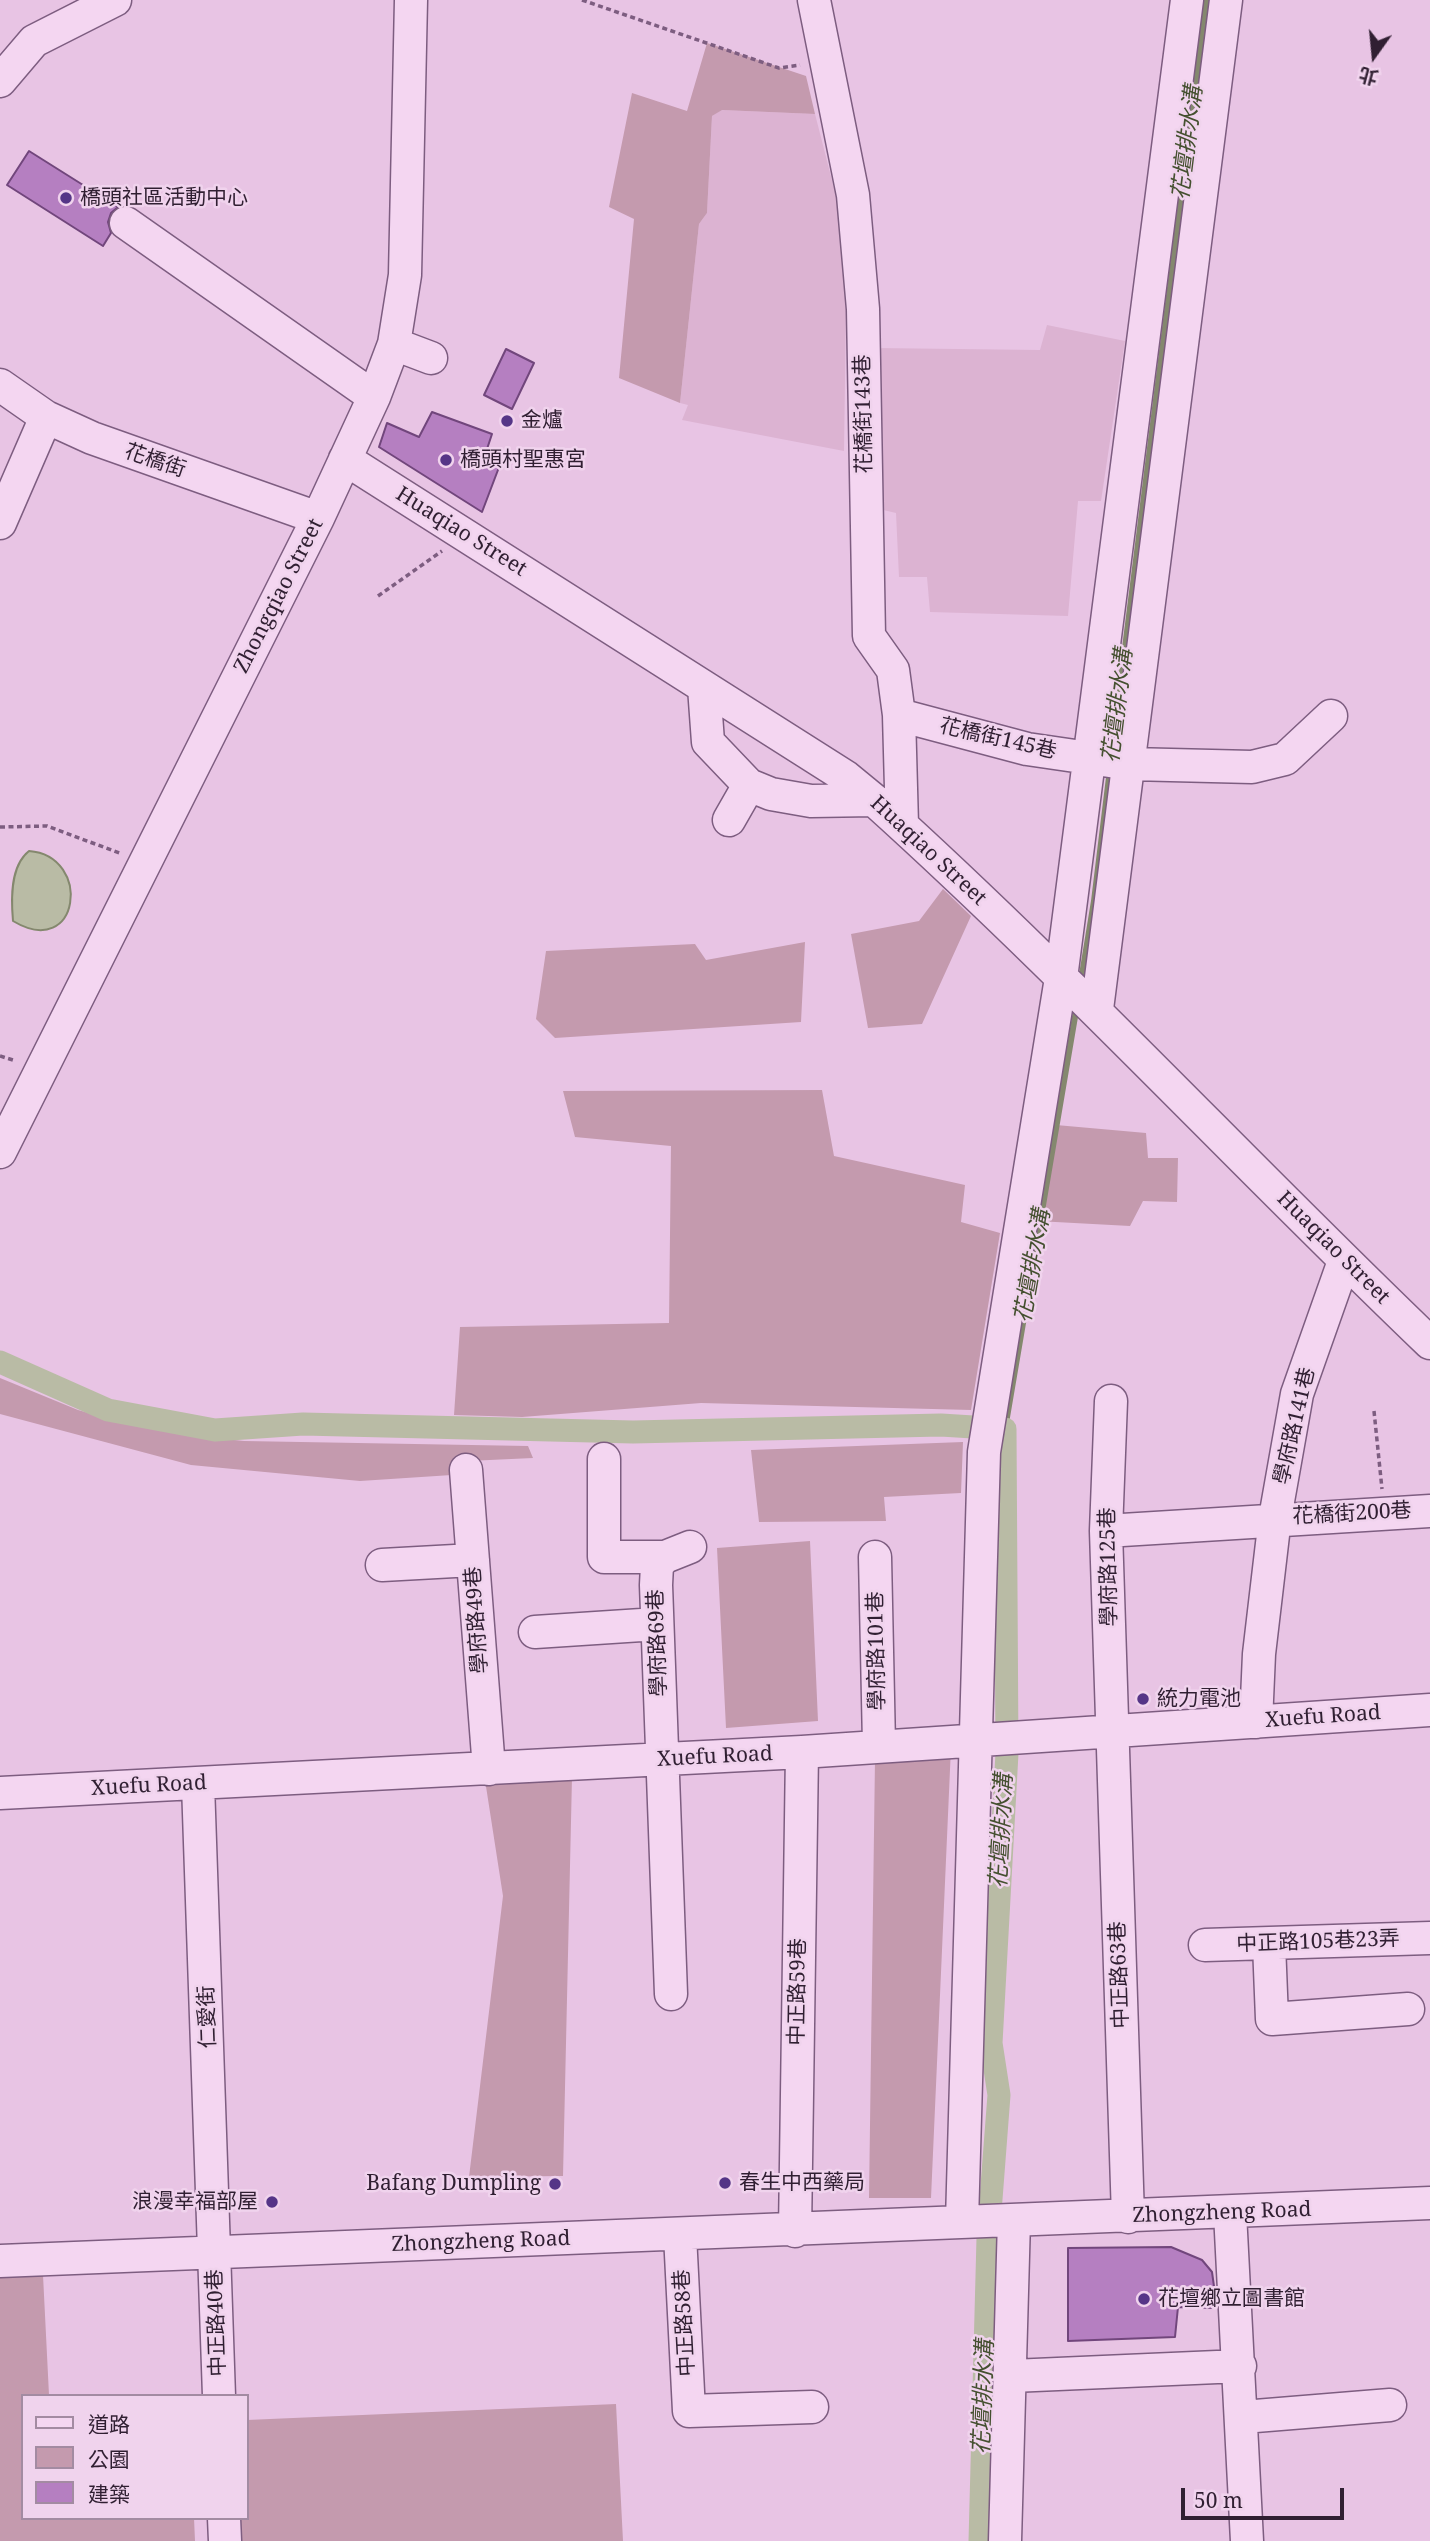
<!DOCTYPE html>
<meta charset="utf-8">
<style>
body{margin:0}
#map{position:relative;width:1430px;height:2541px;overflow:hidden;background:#e8c4e4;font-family:"Noto Serif","Noto Sans TC",serif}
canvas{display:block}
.legend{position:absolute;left:21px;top:2394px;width:228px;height:126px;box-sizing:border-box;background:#f0d3ed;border:2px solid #a38ba2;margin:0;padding:9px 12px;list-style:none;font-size:21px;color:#301f32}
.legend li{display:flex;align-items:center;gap:14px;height:35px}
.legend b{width:35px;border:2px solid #a38ba2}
.north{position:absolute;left:1339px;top:21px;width:70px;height:70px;-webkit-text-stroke:5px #f0d3ed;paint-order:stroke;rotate:195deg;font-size:19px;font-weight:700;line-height:28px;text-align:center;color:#301f32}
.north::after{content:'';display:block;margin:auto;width:24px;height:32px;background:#301f32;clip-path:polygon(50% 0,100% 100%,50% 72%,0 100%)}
.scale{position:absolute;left:1181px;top:2488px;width:163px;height:32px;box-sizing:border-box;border:4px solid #301f32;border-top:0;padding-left:9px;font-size:21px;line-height:24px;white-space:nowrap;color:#301f32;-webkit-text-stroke:5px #f0d3ed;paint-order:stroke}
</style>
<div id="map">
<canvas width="1430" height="2541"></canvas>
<ul class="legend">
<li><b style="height:9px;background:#f4d6f1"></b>道路</li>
<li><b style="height:19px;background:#c49aae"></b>公園</li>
<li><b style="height:19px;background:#b57fc1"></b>建築</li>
</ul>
<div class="north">北</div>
<div class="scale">50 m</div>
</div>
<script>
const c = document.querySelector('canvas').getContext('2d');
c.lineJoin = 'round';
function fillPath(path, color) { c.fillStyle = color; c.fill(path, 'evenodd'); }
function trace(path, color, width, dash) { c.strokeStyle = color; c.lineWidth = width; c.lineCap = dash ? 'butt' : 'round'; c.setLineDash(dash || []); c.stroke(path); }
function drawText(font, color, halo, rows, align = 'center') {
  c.font = font + ' "Noto Serif","Noto Sans TC",serif'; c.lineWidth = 5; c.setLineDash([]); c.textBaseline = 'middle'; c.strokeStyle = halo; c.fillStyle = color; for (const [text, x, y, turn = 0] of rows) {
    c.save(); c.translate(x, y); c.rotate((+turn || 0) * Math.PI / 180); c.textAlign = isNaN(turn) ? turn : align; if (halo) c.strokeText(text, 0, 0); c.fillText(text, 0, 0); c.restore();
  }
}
const farmland = new Path2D(`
 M721 110 815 114 847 239 844 451 682 420 688 405 680 403 699 224 707 213 712 116Z
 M1047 325 1125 341 1101 501H1078L1068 616 930 612 927 577H899L896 513 879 509 875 348 1040 350Z`);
const green = new Path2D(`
 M707 43 806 76 815 114 722 110 712 116 707 213 699 224 680 403 619 378 634 219 609 207 632 93 687 111Z
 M943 889 971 916 922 1024 868 1028 851 934 919 921Z
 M805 942 801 1022 555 1038 536 1019 546 951 695 944 706 960Z
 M822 1090 834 1156 965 1185 961 1222 1000 1233 971 1410 701 1403 522 1417 454 1415 460 1327 669 1323 671 1146 575 1137 563 1091Z
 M1056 1125 1146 1133 1148 1158H1178L1177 1202 1143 1201 1130 1226 1037 1221Z
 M0 1378 78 1410 122 1422 205 1437 244 1441 528 1446 533 1458 468 1461 467 1474 360 1481 191 1465 0 1414Z
 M963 1442 961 1493 884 1497 886 1521 759 1522 751 1450Z
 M810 1541 818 1721 726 1728 717 1548Z
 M951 1747 931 2198H869L875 1759Z
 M572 1777 563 2176 469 2177 503 1896 485 1780Z
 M43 2275 49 2395 136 2396H23V2518H194L195 2541H0V2276Z
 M616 2404 623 2541H230L229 2518H247V2420Z`);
const water = new Path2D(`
 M29 851C93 856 80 961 13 921 11 899 10 866 29 851Z`);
const stream = new Path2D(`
 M1112 752 1206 0
 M1081 981 1094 901 1110 769
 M1005 1429 1077 1005`);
const canal = new Path2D(`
 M0 1362 108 1410 215 1430 303 1424 633 1432 941 1425 1005 1429 1007 1753 991 2043 999 2095 988 2238 980 2541`);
const building = new Path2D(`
 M29 151 118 207 111 213 108 222 111 233 103 246 7 185Z
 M506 349 534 363 512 409 484 395Z
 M432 412 492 434 484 458 501 462 482 512 379 447 387 423 419 437Z
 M1171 2247 1202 2260 1212 2272 1217 2308 1178 2307 1175 2337 1068 2341V2248Z`);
const path = new Path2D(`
 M582 0 779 68 800 65
 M378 596 442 551
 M0 827 47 826 122 854
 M0 1056 16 1061
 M1374 1411 1382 1489`);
const minor = new Path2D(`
 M814 0 853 195 863 309 869 636 893 670 899 715 902 825
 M0 81 34 41 115 0
 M126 223 374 397
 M394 344 431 358
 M0 385 46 417 92 438 318 518
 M345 459 846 777 874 800C1067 974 1243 1164 1430 1343
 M0 523 46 417
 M704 687 708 742 749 785 771 794 811 801 874 800
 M899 715 1027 749 1130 764 1252 767 1285 759 1331 716
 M729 820 749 785
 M1097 1009 1226 0
 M0 1152 318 518 374 397 394 344 405 275 411 0
 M1111 1401 1106 1531 1128 2217
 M604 1459V1557H665
 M466 1470 489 1769
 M1106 1531 1430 1511
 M875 1557 879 1745
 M382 1565 473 1560
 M535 1632 657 1624
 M1256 1722 1259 1654 1275 1518 1297 1394 1344 1261
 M198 1784 219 2396
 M0 1793 802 1752 1430 1710
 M1269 1944 1272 2019 1408 2009
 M1205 1945 1430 1938
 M671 1994 656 1585 657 1565 665 1557 690 1547
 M1230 2213 1247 2541
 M962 2221 984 1452 1061 978 1187 0
 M795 2231 802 1752
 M680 2235 689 2411 812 2407
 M0 2261 1430 2203
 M1012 2376 1240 2366
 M1243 2417 1390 2405
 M224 2518 225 2541
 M1005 2541 1014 2220`);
const markers = [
 [66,198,7,"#553587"],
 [507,421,7,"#553587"],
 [446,460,7,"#553587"],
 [1143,1699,7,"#553587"],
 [725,2183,7,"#553587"],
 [555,2184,7,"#553587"],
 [272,2202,7,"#553587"],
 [1144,2299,7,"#553587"]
];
const poiNames = [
 ["橋頭社區活動中心",80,198],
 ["金爐",521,421],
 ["橋頭村聖惠宮",460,460],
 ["統力電池",1157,1699],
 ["春生中西藥局",739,2183],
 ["Bafang Dumpling",541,2184,"right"],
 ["浪漫幸福部屋",258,2202,"right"],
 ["花壇鄉立圖書館",1158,2299]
];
const streetNames = [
 ["花橋街143巷",864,414,-91],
 ["花橋街",155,461,19],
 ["Huaqiao Street",461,532,32],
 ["Zhongqiao Street",279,596,-63],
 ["花橋街145巷",998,739,13],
 ["Huaqiao Street",928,851,43],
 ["Huaqiao Street",1333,1248,45],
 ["學府路141巷",1295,1426,-77],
 ["花橋街200巷",1352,1514,-3],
 ["學府路125巷",1109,1567,-91],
 ["學府路49巷",477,1620,-94],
 ["學府路69巷",658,1643,-92],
 ["學府路101巷",877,1651,-91],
 ["Xuefu Road",1323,1717,-4],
 ["Xuefu Road",715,1757,-3],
 ["Xuefu Road",149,1786,-3],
 ["中正路105巷23弄",1318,1942,-2],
 ["中正路63巷",1120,1975,-92],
 ["中正路59巷",798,1992,-89],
 ["仁愛街",208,2017,-92],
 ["Zhongzheng Road",1222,2213,-2],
 ["Zhongzheng Road",481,2242,-2],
 ["中正路40巷",217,2323,-92],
 ["中正路58巷",685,2323,-93]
];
const waterNames = [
 ["花壇排水溝",1188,143,-83],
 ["花壇排水溝",1118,706,-83],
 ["花壇排水溝",1033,1266,-80],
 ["花壇排水溝",1002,1831,-87],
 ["花壇排水溝",984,2397,-88]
];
fillPath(farmland, '#dcb3d2');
fillPath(green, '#c49aae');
fillPath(water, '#b9bba5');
trace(water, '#84886e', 2);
trace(stream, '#84886e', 6);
trace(canal, '#b9bba5', 23);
fillPath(building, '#b57fc1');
trace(building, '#71467c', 2);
trace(minor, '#7d5d80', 35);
trace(path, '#7d5d80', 3.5, [5, 3.5]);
trace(minor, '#f4d6f1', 32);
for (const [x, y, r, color] of markers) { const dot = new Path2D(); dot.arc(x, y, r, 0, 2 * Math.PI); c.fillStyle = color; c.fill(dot); trace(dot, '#f0d3ed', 2.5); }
drawText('21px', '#301f32', '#f0d3ed', poiNames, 'left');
drawText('21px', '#301f32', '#f0d3ed', streetNames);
drawText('italic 23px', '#455030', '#f0d3ed', waterNames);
</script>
